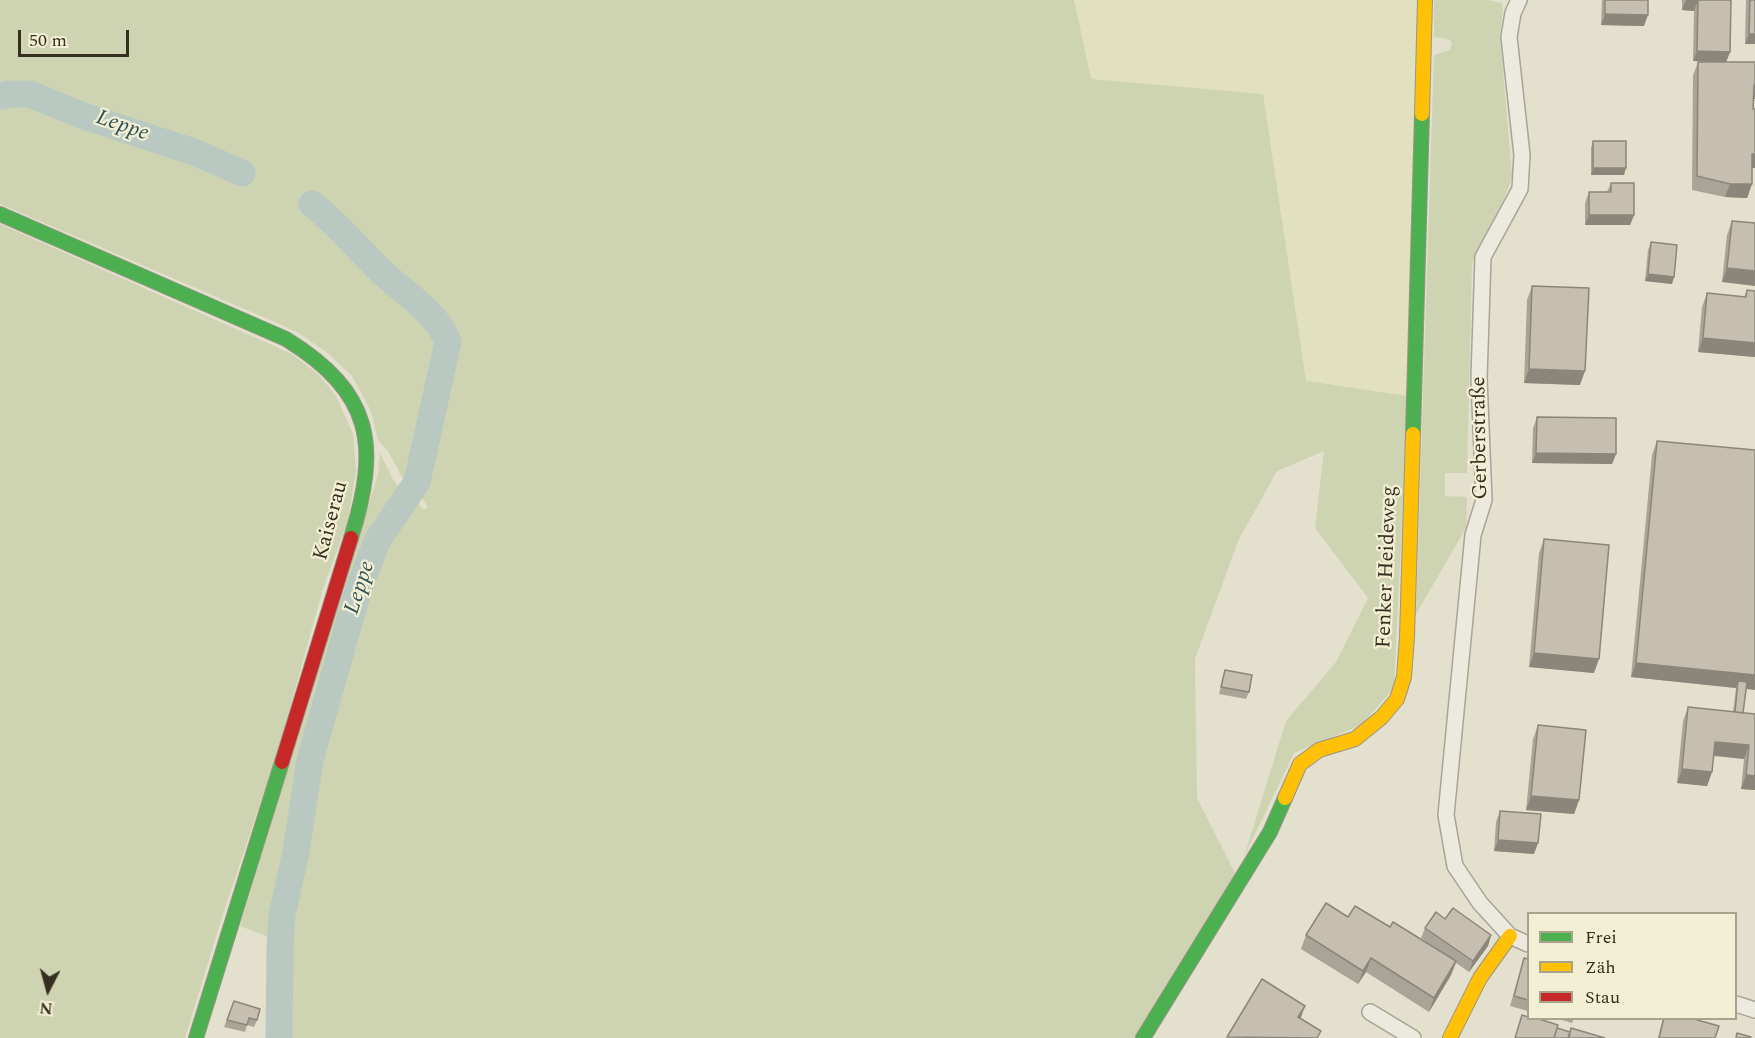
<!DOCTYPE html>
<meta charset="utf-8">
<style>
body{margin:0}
#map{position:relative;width:1755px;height:1038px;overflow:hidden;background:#e3e0cd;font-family:Spectral,serif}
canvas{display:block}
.legend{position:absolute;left:1527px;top:912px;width:210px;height:108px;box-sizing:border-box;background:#f3efd4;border:2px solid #a7a28c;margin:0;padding:8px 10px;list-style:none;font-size:18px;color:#362e1f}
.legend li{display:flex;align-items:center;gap:12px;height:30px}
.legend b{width:30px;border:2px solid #a7a28c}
.north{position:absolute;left:18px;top:960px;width:60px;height:60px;-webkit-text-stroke:4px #f3efd4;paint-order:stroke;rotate:186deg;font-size:16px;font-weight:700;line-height:24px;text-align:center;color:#362e1f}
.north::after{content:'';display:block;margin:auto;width:21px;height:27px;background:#362e1f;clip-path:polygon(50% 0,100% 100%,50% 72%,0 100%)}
.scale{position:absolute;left:18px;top:30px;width:111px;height:27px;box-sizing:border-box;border:3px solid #362e1f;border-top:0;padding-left:8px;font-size:18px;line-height:21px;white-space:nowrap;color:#362e1f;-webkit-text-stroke:4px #f3efd4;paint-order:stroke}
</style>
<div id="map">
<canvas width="1755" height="1038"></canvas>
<ul class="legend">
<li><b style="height:8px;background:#4caf50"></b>Frei</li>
<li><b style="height:8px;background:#ffc107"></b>Zäh</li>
<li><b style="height:8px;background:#c62828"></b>Stau</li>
</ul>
<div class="north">N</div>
<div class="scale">50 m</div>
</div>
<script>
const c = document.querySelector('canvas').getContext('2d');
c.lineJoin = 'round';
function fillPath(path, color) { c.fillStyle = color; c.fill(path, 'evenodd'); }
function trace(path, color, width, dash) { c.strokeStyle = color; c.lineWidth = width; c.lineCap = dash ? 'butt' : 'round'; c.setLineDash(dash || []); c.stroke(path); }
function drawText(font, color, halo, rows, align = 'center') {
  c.font = font + ' Spectral,serif'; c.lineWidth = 4.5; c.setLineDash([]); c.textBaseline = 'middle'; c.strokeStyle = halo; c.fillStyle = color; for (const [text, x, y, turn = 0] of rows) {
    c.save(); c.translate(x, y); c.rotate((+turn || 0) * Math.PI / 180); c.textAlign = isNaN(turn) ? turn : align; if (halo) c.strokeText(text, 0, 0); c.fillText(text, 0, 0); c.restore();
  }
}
const farmland = new Path2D(`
 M1074 0H1419L1408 396 1306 382 1263 94 1090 79Z`);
const green = new Path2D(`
 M0 0H1074L1091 79 1263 94 1306 381 1408 396 1394 688 1361 725 1294 753 1244 857 1286 721 1336 662 1368 598 1315 528 1324 451 1277 471 1238 541 1195 659 1197 798 1235 873 1141 1038H272L269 937 240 926 378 474 380 453 395 483 411 496 424 510 428 507 415 488 403 479 388 451 378 440 371 411 352 376 329 354 297 332 268 319 0 204Z
 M1434 0H1488L1502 3 1503 10 1500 36 1512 176C1504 208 1482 233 1472 265L1467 473H1445V496L1467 497 1466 528 1416 614 1434 55 1450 50 1452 43 1449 39 1434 37Z
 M0 224 292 354 319 375 336 396 353 434 356 471 348 520 323 589 278 750 221 920 185 1038H0Z`);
const river = new Path2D(`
 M0 96 9 94H30L81 115 194 152 242 173
 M279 1038 280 947 282 915 296 852 310 760 358 591 377 541 417 482 448 342C437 312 404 293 382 272 358 249 338 224 312 204`);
const street = new Path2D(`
 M1519 0 1513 13 1509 37 1522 155 1520 189 1483 257 1479 378 1484 500 1473 535 1446 815 1455 866 1480 903 1510 936 1528 944
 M1736 1004 1755 1010
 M1370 1012 1413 1038`);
const fast = new Path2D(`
 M0 214 286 339C373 393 380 445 351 538
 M1413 434 1422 114
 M196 1038 282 762
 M1143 1038 1270 832 1285 798`);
const slow = new Path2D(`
 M1422 114 1425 0
 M1285 798 1300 764 1319 750 1355 739 1382 717 1397 699 1404 677 1407 637 1413 434
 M1450 1038 1480 978 1510 936`);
const jam = new Path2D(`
 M282 762 351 538`);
const wall = new Path2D(`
 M1602 0H1648L1644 26 1601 25Z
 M1682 0H1731L1730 52 1726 62H1755V99H1753V109H1755V168H1752V184L1747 198 1725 197 1692 190 1693 75 1698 62H1708L1693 61 1694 11 1682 10Z
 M1746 0H1755V44H1745Z
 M1593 141 1624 175H1591V148Z
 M1611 183 1634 215 1630 225H1585V203L1589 192H1607Z
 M1732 221 1755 223 1722 282 1727 235Z
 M1651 242 1672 284 1645 281 1648 250Z
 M1532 286 1580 385 1524 383 1527 300Z
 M1747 290 1755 291V357L1698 352 1702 307 1707 293 1744 297Z
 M1537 417 1616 454 1612 464 1532 463 1533 428Z
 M1657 441 1746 689 1743 713 1755 790 1741 789 1744 759 1713 756 1712 772 1707 786 1677 783 1683 721 1688 707 1733 712 1736 688 1631 677 1652 455Z
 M1544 539 1594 673 1529 667 1539 553Z
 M1225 670 1249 692 1246 699 1219 694Z
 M1538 725 1579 800 1574 814 1526 810 1533 739Z
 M1500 811 1534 854 1494 851 1496 822Z
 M1445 919 1491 935 1488 946 1469 972 1456 963 1451 975 1429 1012 1366 972 1358 984 1301 949 1306 935 1390 927 1437 949 1421 938 1425 928Z
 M1524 958 1528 959V1011L1510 1006Z
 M234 1001 257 1020 254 1027 247 1025 245 1032 224 1027Z
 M1555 1018H1574L1572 1023Z
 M1663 1018H1690L1715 1038H1658Z`);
const shadedWall = new Path2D(`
 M1686 0H1698L1694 11 1682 10Z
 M1605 14 1648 15 1644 26 1601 25Z
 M1749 34H1755V44H1745Z
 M1697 51 1730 52 1726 62 1693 61Z
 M1754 85H1755V99H1749Z
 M1752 154H1755V168H1747Z
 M1593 168H1626L1624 175H1591Z
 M1730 184H1752L1747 198 1725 197Z
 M1589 215H1634L1630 225H1585Z
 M1727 268 1755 271V286L1722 282Z
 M1648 274 1674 277 1672 284 1645 281Z
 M1703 338 1755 343V357L1698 352Z
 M1529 369 1585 371 1580 385 1524 383Z
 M1536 453 1616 454 1612 464 1532 463Z
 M1534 653 1599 659 1594 673 1529 667Z
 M1636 663 1755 675V690L1738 688V681L1736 688 1631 677Z
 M1715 742 1749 745 1744 759 1710 755Z
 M1682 769 1712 772 1707 786 1677 783Z
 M1746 775 1755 776V790L1741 789Z
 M1531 796 1579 800 1574 814 1526 810Z
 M1498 840 1538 843 1534 854 1494 851Z
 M1491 935 1488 946 1469 972 1473 961Z
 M1371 958 1366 972 1358 984 1363 971Z
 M1456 961 1451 975 1429 1012 1434 998Z
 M1305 1006 1300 1020 1298 1017Z`);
const building = new Path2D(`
 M1605 0H1648V15L1605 14Z
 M1694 0H1731L1730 52 1697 51 1698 0Z
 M1750 0H1755V34H1749Z
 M1698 62H1755V85H1754L1753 109H1755V154H1752V184H1730L1697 176Z
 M1593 141H1626V168H1593Z
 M1611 183H1634V215H1589V192H1611Z
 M1732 221 1755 223V271L1727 268Z
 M1651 242 1677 245 1674 277 1648 274Z
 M1532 286 1589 288 1585 371 1529 369Z
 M1747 290 1755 291V343L1703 338 1707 293 1746 297Z
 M1537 417 1616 418V454L1536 453Z
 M1657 441 1755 450V675L1636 663Z
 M1544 539 1609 545 1599 659 1534 653Z
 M1225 670 1252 675 1249 692 1221 687Z
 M1738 681 1747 682 1743 713 1735 712Z
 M1688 707 1755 714V776L1746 775 1749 745 1715 742 1712 772 1682 769Z
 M1538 725 1586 730 1579 800 1531 796Z
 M1500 811 1541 814 1538 843 1498 840Z
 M1326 903 1348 917 1355 906 1390 927 1393 922 1456 961 1434 998 1371 958 1363 971 1306 935Z
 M1453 908 1491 935 1473 961 1425 928 1436 912 1445 919Z
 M1524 958 1528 959V1000L1514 996Z
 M1262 979 1305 1006 1298 1017 1321 1031 1317 1038 1227 1037Z
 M234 1001 260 1009 257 1020 249 1018 247 1025 227 1020Z
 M1522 1015 1528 1017V1018H1536L1558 1025 1554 1038H1515Z
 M1664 1018H1690L1719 1026 1715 1038H1659Z
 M1557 1028 1570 1032 1568 1038H1554Z
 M1571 1028 1605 1038H1569Z
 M1737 1033 1751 1037 1750 1038H1736Z`);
const streetNames = [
 ["Gerberstraße",1481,438,-91],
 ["Kaiserau",332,521,-75],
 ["Fenker Heideweg",1388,567,-88]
];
const waterNames = [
 ["Leppe",122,127,19],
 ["Leppe",361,588,-72]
];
fillPath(farmland, '#e1e0bf');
fillPath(green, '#ced3b1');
trace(river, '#b9c9c1', 27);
trace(street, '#a8a497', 18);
trace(fast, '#989487', 16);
trace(slow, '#989487', 16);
trace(jam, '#989487', 16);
trace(street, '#ece9df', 15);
trace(fast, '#4caf50', 14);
trace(slow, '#ffc107', 14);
trace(jam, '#c62828', 14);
fillPath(wall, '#aaa496');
fillPath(shadedWall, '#8b867a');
fillPath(building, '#c6bfaf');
trace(building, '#8b867a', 1.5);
drawText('21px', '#362e1f', '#f3efd4', streetNames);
drawText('italic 22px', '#305255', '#f3efd4', waterNames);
</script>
